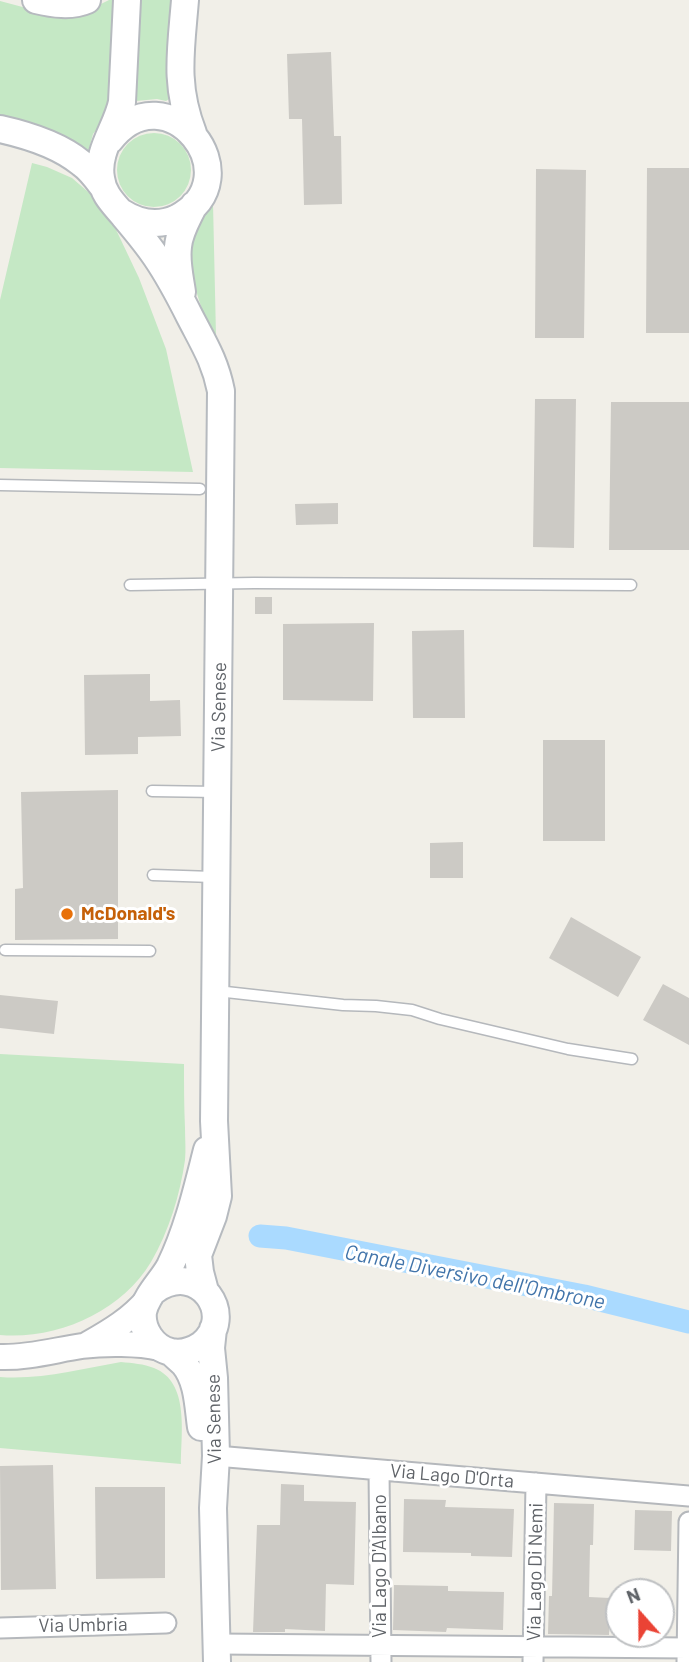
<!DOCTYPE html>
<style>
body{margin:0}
#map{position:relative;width:689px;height:1662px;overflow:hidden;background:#f1efe8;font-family:Barlow,sans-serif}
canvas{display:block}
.north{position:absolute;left:605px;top:1578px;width:70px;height:70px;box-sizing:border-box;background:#fff;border:2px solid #bfc1c3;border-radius:50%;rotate:339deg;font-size:19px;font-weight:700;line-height:28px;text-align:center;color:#5f6368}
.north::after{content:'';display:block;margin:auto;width:24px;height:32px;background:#ea4335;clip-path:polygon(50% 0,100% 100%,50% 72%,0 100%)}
</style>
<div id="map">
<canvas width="689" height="1662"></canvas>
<div class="north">N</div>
</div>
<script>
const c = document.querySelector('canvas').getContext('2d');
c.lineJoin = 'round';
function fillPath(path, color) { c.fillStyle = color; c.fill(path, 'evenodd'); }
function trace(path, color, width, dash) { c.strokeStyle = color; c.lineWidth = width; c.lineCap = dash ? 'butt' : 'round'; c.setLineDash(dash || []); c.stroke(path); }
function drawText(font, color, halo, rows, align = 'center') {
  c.font = font + ' Barlow,sans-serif'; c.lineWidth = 6; c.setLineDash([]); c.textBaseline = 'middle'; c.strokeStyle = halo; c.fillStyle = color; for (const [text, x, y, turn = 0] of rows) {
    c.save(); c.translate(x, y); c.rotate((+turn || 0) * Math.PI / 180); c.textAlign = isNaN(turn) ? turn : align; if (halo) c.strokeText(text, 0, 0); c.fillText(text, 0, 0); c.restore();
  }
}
const green = new Path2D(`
 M109 0H115L112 45 113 79 111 99 102 123 93 134 89 149 85 155 0 120V1L45 13 87 11Z
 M137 0H176L169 99 166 101 157 99 136 101 135 97Z
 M117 170a37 37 0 1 1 74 0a37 37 0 1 1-74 0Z
 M32 163 47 167 72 178 94 197 110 217 139 278 166 349 193 472 0 468V300Z
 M213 203 216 336 211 332C199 302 183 263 196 231 200 221 208 212 213 203Z
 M0 1054 184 1064C184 1085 184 1107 185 1128 185 1139 186 1150 185 1160 180 1195 169 1231 151 1262 121 1312 57 1340 0 1335Z
 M121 1362C132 1363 144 1364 154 1368 190 1382 181 1434 181 1464L0 1448V1377C41 1380 81 1369 121 1362Z`);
const canal = new Path2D(`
 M260 1236 286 1238 584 1296 689 1322`);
const building = new Path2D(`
 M331 52 334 136H341L342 204 304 205 302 119H289L287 54Z
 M647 168H689V333H646Z
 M536 169 586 170 584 338H535Z
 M535 399H576L574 548 533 547Z
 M611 402H689V550H609Z
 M338 503V524L296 525 295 504Z
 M255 597H272V614H255Z
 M374 623 373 701 283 700V624Z
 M464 630 465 718H413L412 631Z
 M150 674V701L180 700 181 736 138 737V754L85 755 84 675Z
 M543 740H605V841H543Z
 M118 790V939L15 940V889L23 888 21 792Z
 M463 842V878H430V843Z
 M571 917 641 957 618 997 549 958Z
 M663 984 689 998V1045L643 1020Z
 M0 995 58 1001 54 1034 0 1028Z
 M53 1465 56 1589 1 1590 0 1466Z
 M281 1484 304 1485V1501L356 1502 354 1585 326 1584 325 1631 285 1629V1632H253L257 1525H280Z
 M95 1487H165V1578L96 1579Z
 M404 1499 446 1500 445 1507 514 1509 512 1557 471 1556V1553L403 1552Z
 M554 1503 594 1504 593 1545H590L589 1597 610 1598 609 1635 548 1634 549 1596H552Z
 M635 1510 672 1511 671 1551 634 1550Z
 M394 1585 448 1586V1591L504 1592 503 1630 447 1628 446 1632 393 1630Z`);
const service = new Path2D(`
 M0 485 200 489
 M130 585 254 583 631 585
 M152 791 217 792
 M153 875 213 877
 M5 950 150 951
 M217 991 343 1005 376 1006 412 1010 440 1019 568 1049 632 1059`);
const minor = new Path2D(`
 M216 1456 689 1496
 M379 1470 381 1662
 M0 1628 166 1623
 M218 1644 687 1648
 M533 1662 536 1483
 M687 1662 689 1522`);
const tertiary = new Path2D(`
 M88 1344C111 1331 131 1319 148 1299
 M0 1357C28 1358 55 1350 82 1346 105 1343 138 1343 160 1348`);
const secondary = new Path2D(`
 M36 0C53 4 71 7 87 0
 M127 0 122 102C117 127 96 152 101 178 103 194 113 203 123 215 134 228 146 242 156 257 169 276 180 297 190 317 204 344 215 361 221 391L214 1121 218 1196 213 1216 198 1255 200 1272 205 1291
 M185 0C181 50 174 85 193 133
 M0 129C27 135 59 145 81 163 90 169 97 179 103 187
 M110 140C167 67 255 178 177 218 158 227 138 223 121 212
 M182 292C180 278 176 262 178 247 179 232 188 218 194 205
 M155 1290C199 1259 238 1317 201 1345 192 1351 181 1354 171 1352 153 1348 141 1329 143 1312 146 1295 162 1281 170 1266 188 1229 197 1189 207 1150
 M213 1329 211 1348 214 1378 216 1456 213 1508 217 1662
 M171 1352C175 1356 180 1360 184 1364 198 1381 198 1406 201 1427`);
const markers = [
 [67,914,7,"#e8710a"]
];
const streetNames = [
 ["Via Senese",219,707,-89],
 ["Via Senese",214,1419,-91],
 ["Via Lago D'Orta",452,1476,5],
 ["Via Lago D'Albano",380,1566,-90],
 ["Via Lago Di Nemi",535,1572,-89],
 ["Via Umbria",83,1625,-1]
];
const foodNames = [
 ["McDonald's",81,914]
];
const waterNames = [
 ["Canale Diversivo dell'Ombrone",475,1277,11]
];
fillPath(green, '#c5e8c5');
trace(canal, '#aadaff', 23);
fillPath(building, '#cccac5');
trace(service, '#b5b8bc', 13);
trace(minor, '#b5b8bc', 23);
trace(tertiary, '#b5b8bc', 28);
trace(secondary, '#b6babf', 30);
trace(service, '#fff', 10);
trace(minor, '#fff', 19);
trace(tertiary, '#fff', 24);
trace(secondary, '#fff', 26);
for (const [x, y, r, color] of markers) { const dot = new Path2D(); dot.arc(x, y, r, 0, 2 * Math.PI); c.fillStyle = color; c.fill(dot); trace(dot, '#fff', 2.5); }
drawText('19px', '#5f6368', '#fff', streetNames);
drawText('bold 19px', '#c56008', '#fff', foodNames, 'left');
drawText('italic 21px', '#4174aa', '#fff', waterNames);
</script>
